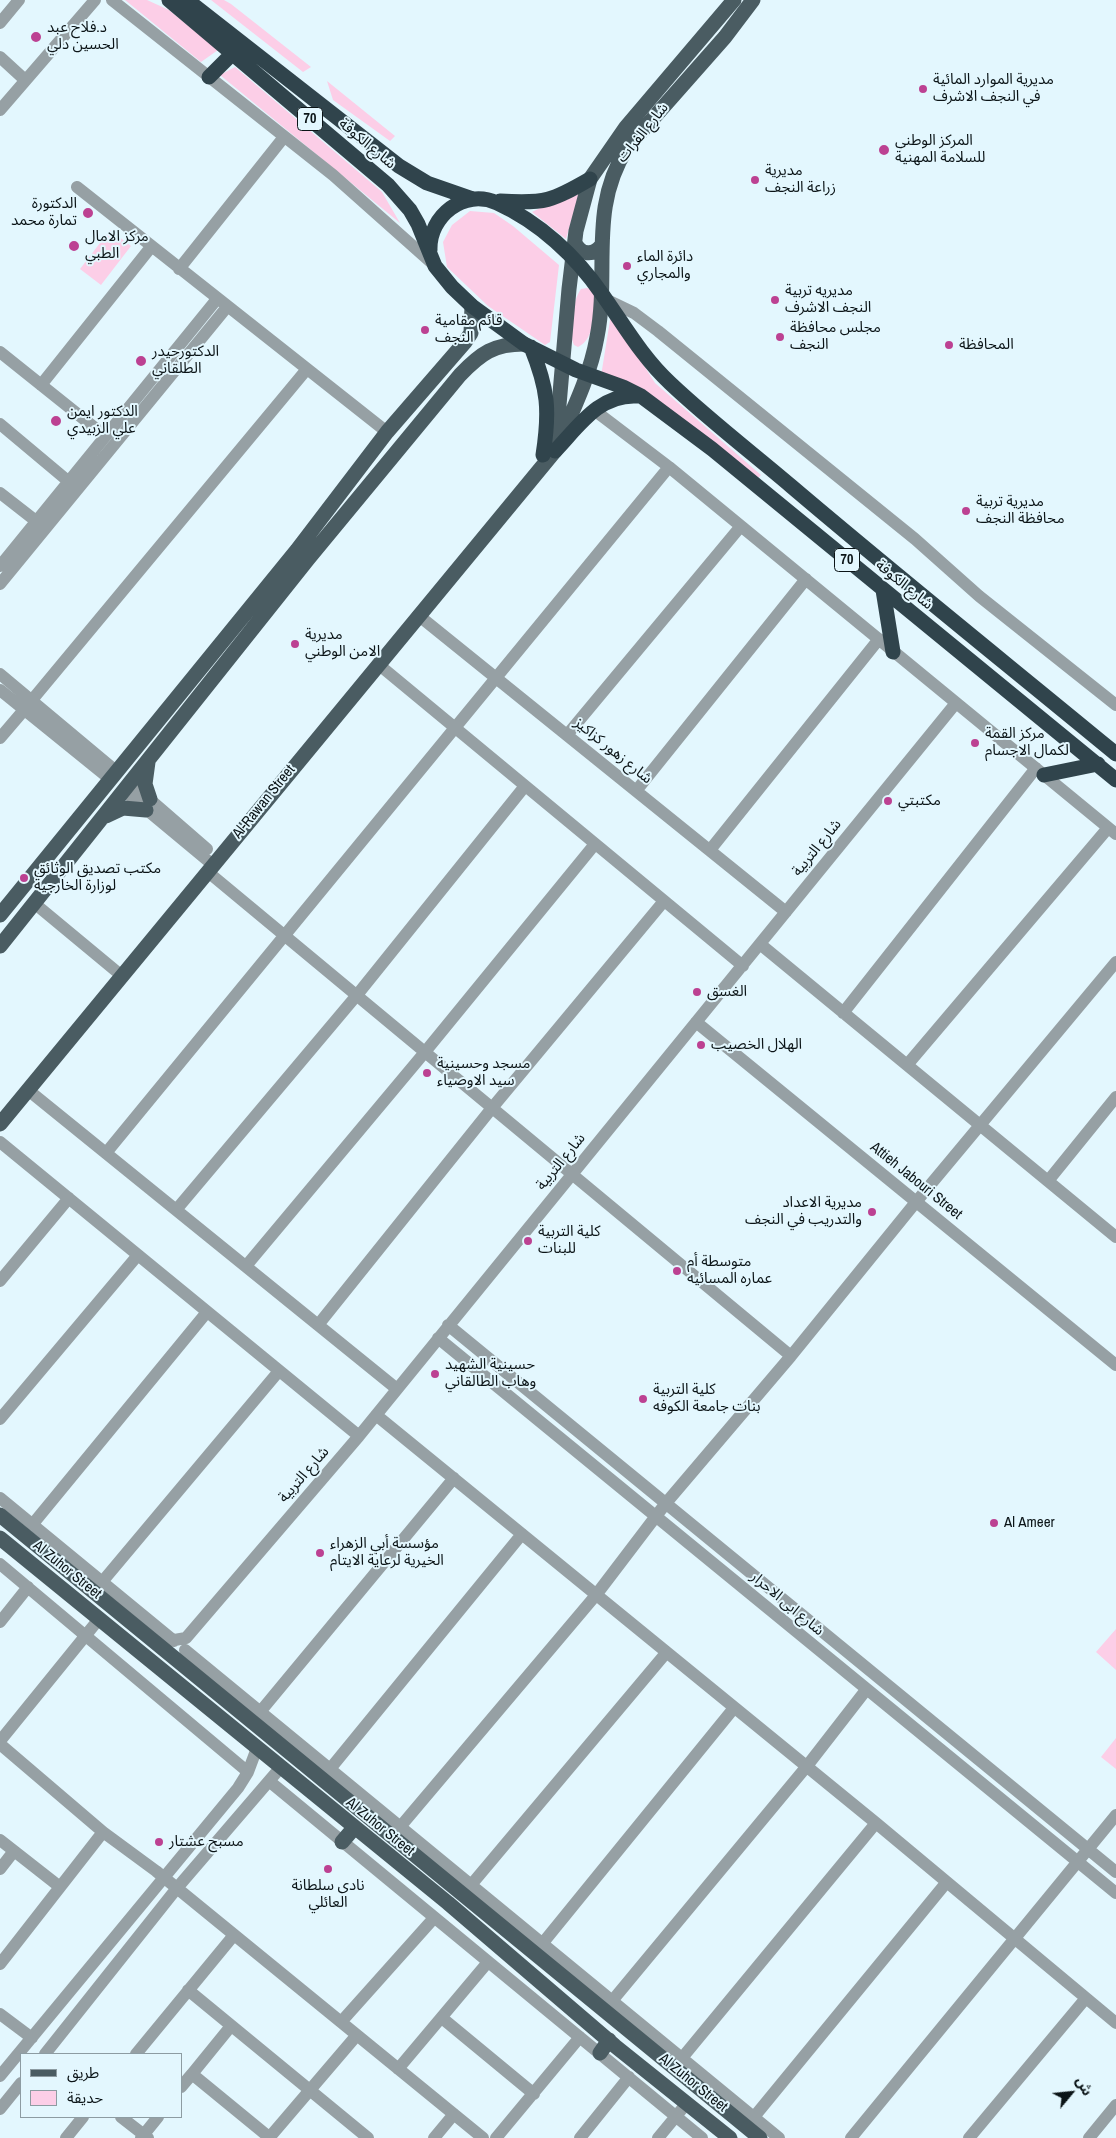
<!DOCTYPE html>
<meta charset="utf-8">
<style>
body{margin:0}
#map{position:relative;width:1116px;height:2138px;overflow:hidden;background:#e3f7fe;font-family:"Archivo Narrow","Noto Sans Arabic",sans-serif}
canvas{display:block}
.legend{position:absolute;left:20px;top:2053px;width:162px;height:65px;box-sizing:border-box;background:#e3f7fe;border:1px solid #8d9ca2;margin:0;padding:6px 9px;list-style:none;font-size:15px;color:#0b1417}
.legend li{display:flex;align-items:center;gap:10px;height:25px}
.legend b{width:25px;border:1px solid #8d9ca2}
.north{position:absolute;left:1046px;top:2068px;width:50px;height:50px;-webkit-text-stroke:4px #e3f7fe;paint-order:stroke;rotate:62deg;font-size:14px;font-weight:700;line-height:20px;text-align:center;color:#0b1417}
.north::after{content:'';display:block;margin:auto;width:18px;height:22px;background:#0b1417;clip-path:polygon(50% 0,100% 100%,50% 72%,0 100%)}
</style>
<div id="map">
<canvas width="1116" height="2138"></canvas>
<ul class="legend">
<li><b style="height:6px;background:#4a5c62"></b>طريق</li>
<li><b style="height:14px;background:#fccee7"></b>حديقة</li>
</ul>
<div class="north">ش</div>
</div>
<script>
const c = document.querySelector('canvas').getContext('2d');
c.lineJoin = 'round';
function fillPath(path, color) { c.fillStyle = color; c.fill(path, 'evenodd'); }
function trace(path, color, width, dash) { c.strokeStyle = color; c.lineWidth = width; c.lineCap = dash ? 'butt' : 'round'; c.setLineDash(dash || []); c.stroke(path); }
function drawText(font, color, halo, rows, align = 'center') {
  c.font = font + ' "Archivo Narrow","Noto Sans Arabic",sans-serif'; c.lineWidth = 4; c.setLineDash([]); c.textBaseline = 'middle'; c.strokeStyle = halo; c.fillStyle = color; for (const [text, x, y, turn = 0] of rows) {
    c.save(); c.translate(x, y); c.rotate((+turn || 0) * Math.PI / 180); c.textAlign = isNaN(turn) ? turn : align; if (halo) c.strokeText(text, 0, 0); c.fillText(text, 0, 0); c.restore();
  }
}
const green = new Path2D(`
 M125 0H147L169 10 218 50 201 62Z
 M211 0H224L231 4 311 67 303 72Z
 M235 67 382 192 400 223 220 75Z
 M327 81 395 136 390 141 333 100Z
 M581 188 566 239 532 212Z
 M470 211 494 213 513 226 559 265 550 342 545 345 488 306 447 267 443 242 452 225Z
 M110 230 131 246 101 285 80 269Z
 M587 288 592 290 596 296C594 312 595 339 578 347L574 345C568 331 572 302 581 289Z
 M611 314 655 383 761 475 755 481 601 376Z
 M1116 1629V1670L1096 1652Z
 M1116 1738V1769L1101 1757Z`);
const minor = new Path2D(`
 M112 0 333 175 433 264
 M0 23 19 0
 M0 57 24 79
 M0 110 95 0
 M77 187 387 432
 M179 269 284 137
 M607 300 634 313 658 331 915 539 979 596 1116 705
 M0 352 105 436
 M41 385 151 247
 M594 410 669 467 1116 834
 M0 424 68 481
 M0 493 36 521
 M0 566 217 299
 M0 584 227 307
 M418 615 786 912
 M378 664 743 966
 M0 674 116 771
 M0 690 110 779
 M32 700 307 369
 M567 735 741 526
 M0 738 24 710
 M131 783 207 849
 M124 791 213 865
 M636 791 806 579
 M710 850 879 639
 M208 872 791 1356
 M34 903 122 976
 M760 944 1116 1237
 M843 1013 1036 768
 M696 1022 1116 1365
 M907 1065 1108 828
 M28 1090 397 1389
 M0 1142 359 1436
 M106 1153 669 467
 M1048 1181 1116 1097
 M176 1210 357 995 525 786
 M246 1266 425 1052 595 844
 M0 1281 69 1198
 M318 1325 492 1108 664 901
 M448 1325 1116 1872
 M438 1338 1116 1893
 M376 1415 876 1823 1116 2023
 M0 1419 138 1255
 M0 1498 174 1641
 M32 1525 207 1312
 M0 1564 248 1772
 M102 1582 279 1371
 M0 1622 28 1587
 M157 1643 186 1638 359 1436 956 703
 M185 1650 779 2138
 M260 1712 454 1478
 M0 1741 99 1619
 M0 1744 103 1832 156 1871 483 2138
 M330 1769 522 1534
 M269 1781 702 2138
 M400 1827 596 1595 666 1503 791 1356 916 1202 1116 962
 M0 1840 60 1887
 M0 1869 14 1851
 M471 1885 666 1653
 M542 1944 734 1708
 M0 1964 103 1832
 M188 1990 368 2138
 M612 2001 807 1766 866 1690
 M0 2014 32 2038
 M442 2018 534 2094
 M341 2022 434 1918
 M231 2026 192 2074 270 2138
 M45 2054 177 1888 281 1767
 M136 2054 234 1935
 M682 2058 876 1823
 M398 2069 488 1962
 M0 2076 238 1788 248 1772 257 1748
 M181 2087 192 2074
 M0 2109 21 2083
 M121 2117 148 2138
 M754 2117 946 1883
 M66 2138 83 2117
 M141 2138 158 2117
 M269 2138 357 2035
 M434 2138 454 2114
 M496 2138 580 2037
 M580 2138 629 2077
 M658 2138 682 2109
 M851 2138 1116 1815
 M969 2138 1086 1998
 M1089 2138 1116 2105`);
const major = new Path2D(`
 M575 243C581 255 593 256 601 246
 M548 442 555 427 559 405 569 289 576 231 590 179 626 127 734 0
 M148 762 145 784 150 799
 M106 816 123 808 146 810
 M0 915 297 550 387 432 465 342 471 333 472 306
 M0 946 308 559 460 375C481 353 494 344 524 344
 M0 1124 555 451C571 414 590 377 597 337 610 271 588 209 627 148L725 37 753 0
 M0 1515 760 2138
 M0 1538 448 1903 615 2046 730 2138
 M342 1842 354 1828
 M600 2053 609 2040`);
const highway = new Path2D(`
 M169 0 388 185 410 210 418 224 435 266 452 287 472 306 524 344 576 370 623 387 641 396 712 449 1116 780
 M187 0 399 166 427 183 473 199
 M209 77 233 53
 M500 201C545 204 552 201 590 179
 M430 250C429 216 464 188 497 203 539 222 576 256 602 294 624 325 642 357 670 383 708 419 751 452 791 486 898 577 1008 665 1116 754
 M531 347C548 389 550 410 543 455
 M555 451C579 426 599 394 637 396
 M883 590 893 652
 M1044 775 1098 764`);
const markers = [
 [36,37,6,"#bc4192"],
 [923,89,5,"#bc4192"],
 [884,150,6,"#bc4192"],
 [755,180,5,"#bc4192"],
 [88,213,6,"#bc4192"],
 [74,246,6,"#bc4192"],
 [627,266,5,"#bc4192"],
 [775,300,5,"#bc4192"],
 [425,330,5,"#bc4192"],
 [780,337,5,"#bc4192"],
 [949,345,5,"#bc4192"],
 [141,361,6,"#bc4192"],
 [56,421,6,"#bc4192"],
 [966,511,5,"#bc4192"],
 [295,644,5,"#bc4192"],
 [975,743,5,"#bc4192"],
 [888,801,5,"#bc4192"],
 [24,878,5,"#bc4192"],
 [697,992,5,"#bc4192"],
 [701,1045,5,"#bc4192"],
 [427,1073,5,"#bc4192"],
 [872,1212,5,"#bc4192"],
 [528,1241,5,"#bc4192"],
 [677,1271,5,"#bc4192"],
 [435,1374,5,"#bc4192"],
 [643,1399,5,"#bc4192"],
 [994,1523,5,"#bc4192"],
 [320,1553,5,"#bc4192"],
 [159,1842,5,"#bc4192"],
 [328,1869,5,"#bc4192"]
];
const shields = [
 [310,119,25],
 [847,560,25]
];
const shieldNames = [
 ["70",310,119],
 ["70",847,560]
];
const poiNames = [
 ["د.فلاح عبد",47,28],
 ["الحسين دلي",47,45],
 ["مديرية الموارد المائية",933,80],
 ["في النجف الاشرف",933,97],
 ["المركز الوطني",895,141],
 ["للسلامة المهنية",895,158],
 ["مديرية",765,171],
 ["زراعة النجف",765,188],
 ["الدكتورة",77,204,"right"],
 ["تمارة محمد",77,221,"right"],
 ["مركز الامال",85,237],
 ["الطبي",85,254],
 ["دائرة الماء",637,257],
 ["والمجاري",637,274],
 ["مديريه تربية",785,291],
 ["النجف الاشرف",785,308],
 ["قائم مقامية",435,321],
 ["النجف",435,338],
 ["مجلس محافظة",790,328],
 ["النجف",790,345],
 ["المحافظة",959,345],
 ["الدكتورحيدر",152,352],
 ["الطلقاني",152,369],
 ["الدكتور ايمن",67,412],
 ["علي الزبيدي",67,429],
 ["مديرية تربية",976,502],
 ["محافظة النجف",976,519],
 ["مديرية",305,635],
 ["الامن الوطني",305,652],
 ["مركز القمة",985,734],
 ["لكمال الاجسام",985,751],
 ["مكتبتي",898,801],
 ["مكتب تصديق الوثائق",34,869],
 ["لوزارة الخارجية",34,886],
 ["الغسق",707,992],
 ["الهلال الخصيب",711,1045],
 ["مسجد وحسينية",437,1064],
 ["سيد الاوصياء",437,1081],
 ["مديرية الاعداد",862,1203,"right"],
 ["والتدريب في النجف",862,1220,"right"],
 ["كلية التربية",538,1232],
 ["للبنات",538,1249],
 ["متوسطة أم",687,1262],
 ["عماره المسائيه",687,1279],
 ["حسينية الشهيد",445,1365],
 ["وهاب الطالقاني",445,1382],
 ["كلية التربية",653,1390],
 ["بنات جامعة الكوفه",653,1407],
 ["Al Ameer",1004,1523],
 ["مؤسسة أبي الزهراء",330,1544],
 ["الخيرية لرعاية الايتام",330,1561],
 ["مسبح عشتار",169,1842],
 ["نادي سلطانة",328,1886,"center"],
 ["العائلي",328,1903,"center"]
];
const streetNames = [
 ["شارع الفرات",643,133,-51],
 ["شارع الكوفة",367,144,40],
 ["شارع الكوفة",904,585,39],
 ["شارع زهور كزاكيز",613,751,39],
 ["Al-Rawan Street",264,802,-51],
 ["شارع التربية",817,848,-51],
 ["شارع التربية",561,1162,-51],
 ["Attieh Jabouri Street",916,1181,39],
 ["شارع التربية",304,1475,-49],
 ["Al Zuhor Street",67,1570,39],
 ["شارع ابی الاحرار",787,1604,40],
 ["Al Zuhor Street",380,1827,39],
 ["Al Zuhor Street",693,2083,39]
];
fillPath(green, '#fccee7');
trace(minor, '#96a0a4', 12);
trace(major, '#4a5c62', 15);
trace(highway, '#30444c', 15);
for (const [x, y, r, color] of markers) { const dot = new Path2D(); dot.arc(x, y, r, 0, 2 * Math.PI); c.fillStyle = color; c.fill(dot); trace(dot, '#e3f7fe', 2); }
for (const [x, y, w] of shields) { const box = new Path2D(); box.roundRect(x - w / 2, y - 11.5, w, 23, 4); c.fillStyle = '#e3f7fe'; c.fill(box); trace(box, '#0b1417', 1); }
drawText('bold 14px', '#0b1417', null, shieldNames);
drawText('15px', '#0b1417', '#e3f7fe', poiNames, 'left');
drawText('15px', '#0b1417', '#e3f7fe', streetNames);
</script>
